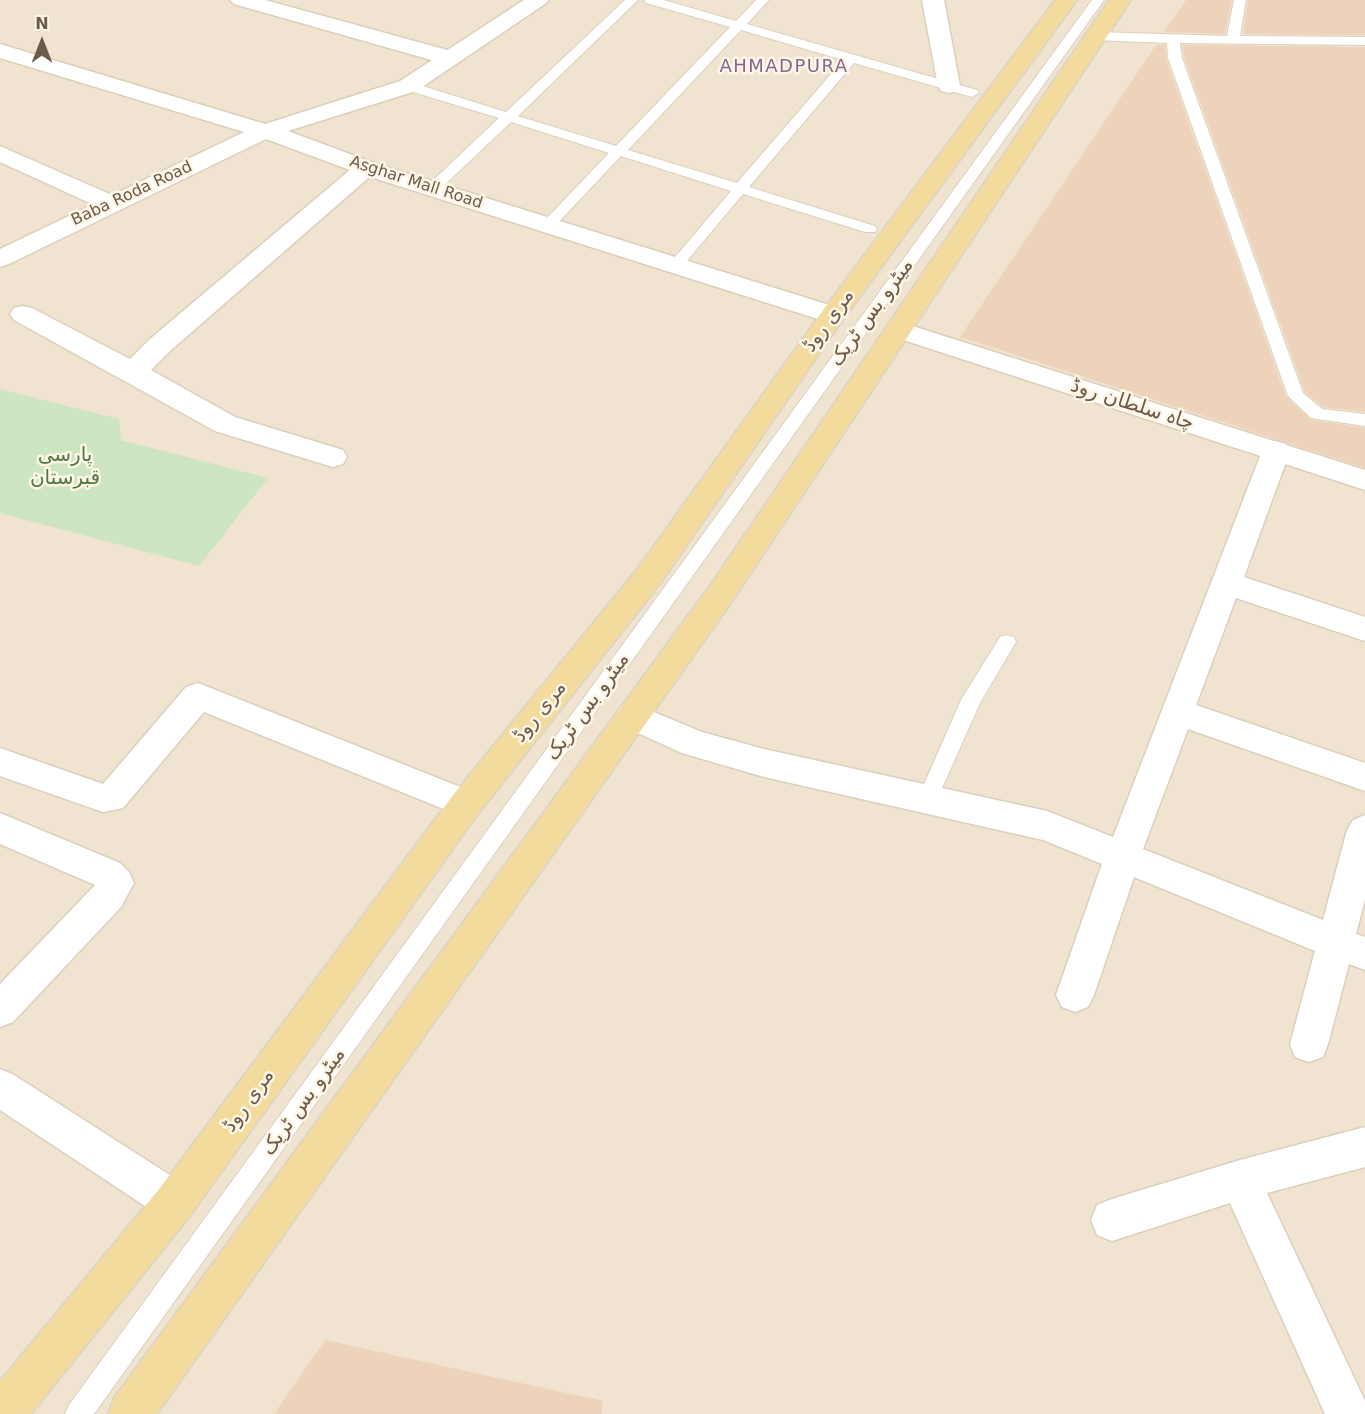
<!DOCTYPE html>
<meta charset="utf-8">
<style>
body{margin:0}
#map{position:relative;width:1365px;height:1414px;overflow:hidden;background:#faf2e1;font-family:"DejaVu Sans",sans-serif}
canvas{display:block}
.north{position:absolute;left:12px;top:12px;width:60px;height:60px;-webkit-text-stroke:4px #fdf6e6;paint-order:stroke;rotate:0deg;font-size:16px;font-weight:700;line-height:24px;text-align:center;color:#6e5a4a}
.north::after{content:'';display:block;margin:auto;width:21px;height:27px;background:#6e5a4a;clip-path:polygon(50% 0,100% 100%,50% 72%,0 100%)}
</style>
<div id="map">
<canvas width="1365" height="1414"></canvas>
<div class="north">N</div>
</div>
<script>
const c = document.querySelector('canvas').getContext('2d');
c.lineJoin = 'round';
function fillPath(path, color) { c.fillStyle = color; c.fill(path, 'evenodd'); }
function trace(path, color, width, dash) { c.strokeStyle = color; c.lineWidth = width; c.lineCap = dash ? 'butt' : 'round'; c.setLineDash(dash || []); c.stroke(path); }
function drawText(font, color, halo, rows, align = 'center') {
  c.font = font + ' "DejaVu Sans","Noto Sans Arabic",sans-serif'; c.lineWidth = 5; c.setLineDash([]); c.textBaseline = 'middle'; c.strokeStyle = halo; c.fillStyle = color; for (const [text, x, y, turn = 0] of rows) {
    c.save(); c.translate(x, y); c.rotate((+turn || 0) * Math.PI / 180); c.textAlign = isNaN(turn) ? turn : align; if (halo) c.strokeText(text, 0, 0); c.fillText(text, 0, 0); c.restore();
  }
}
const residential = new Path2D(`
 M0 0H1365V1414H0Z`);
const green = new Path2D(`
 M0 389 119 419 121 440 268 478 199 566 0 513Z`);
const building = new Path2D(`
 M1186 0H1232L1225 34 1164 32Z
 M1248 0H1365V35L1243 34Z
 M1156 45H1165L1166 59 1286 397 1311 420 1365 428V468L960 337Z
 M1183 45 1365 47V412L1323 407 1305 392 1184 57Z
 M325 1340 603 1401 602 1414H274Z`);
const lane = new Path2D(`
 M625 0H638L518 116 616 146 730 27 646 3 644 0H664L736 21 756 0H769L747 24 977 90 979 93 972 97 854 63 749 187 875 226 877 229 875 232H865L743 194 681 268 676 270 668 265 671 262 731 191 621 156 553 228H543L541 225 543 222 609 153 511 122 437 192H427L425 189 427 186 499 118 403 89 401 86 403 83H413L506 112ZM741 30 843 60 737 183 628 150Z
 M1092 0H1104L94 1414H65L69 1405Z
 M1234 0H1246L1240 36 1365 37V45L1180 43 1182 58 1303 393 1322 409 1365 414V426L1311 418 1288 396 1168 58 1167 43 1096 40 1090 36 1096 32 1227 36Z
 M1007 635 1014 637 1016 642 980 703 935 804 928 806 921 804 918 798 961 700 1000 637Z`);
const street = new Path2D(`
 M230 0H265L458 53 461 58 458 63 450 65 442 63 234 4Z
 M922 0H944L960 86 957 91 949 93 941 91 938 86Z
 M0 146 121 199 124 204 121 209 112 211 103 209 0 162Z
 M366 161 374 163 378 168 374 173 170 351 151 370 235 417 343 450 347 457 343 464 333 467 215 431 14 320 10 314 14 308 23 306 32 308 130 359 150 339 358 163Z
 M1276 441 1286 444 1290 451 1244 577 1365 617V641L1236 598 1196 705 1365 763V791L1188 729 1143 849 1323 920 1347 830 1353 820 1365 815V899L1356 934 1365 937V970L1349 964 1328 1044 1323 1057 1309 1062 1295 1057 1290 1044 1315 951 1134 877 1094 995 1088 1007 1075 1012 1062 1007 1056 995 1102 864 1043 840 764 777 682 753 620 725 615 716 620 707 632 703 702 732 764 749 1047 811 1113 837 1262 451 1266 444Z
 M198 683 478 794 483 804 478 814 466 818 204 712 123 808 103 812 0 776V748L103 784 186 687Z
 M0 813 120 863 129 872 134 883 121 907 13 1022 0 1027V984L95 885 0 844Z
 M0 1069 14 1075 190 1188 196 1202 190 1216 175 1222 160 1216 0 1110Z
 M1365 1127V1167L1267 1193 1365 1401V1414H1325L1230 1203 1112 1241 1097 1235 1091 1220 1097 1205 1112 1199 1240 1160Z`);
const secondary = new Path2D(`
 M524 0H549L545 4 416 91 288 131 374 163 842 309 846 315 842 321 833 323 824 321 358 173 266 139 9 264 0 267V249L244 132 0 58V44L265 124 400 81Z
 M900 322 1365 470V490L891 336 887 330 891 324Z`);
const primary = new Path2D(`
 M1055 0H1077L842 321 660 584 478 814 190 1216 31 1414H0V1381L160 1188 454 794 638 568 824 309Z
 M1109 0H1131L731 603 157 1414H108L114 1398 709 587Z`);
const farStreetnames = [
 ["Asghar Mall Road",416,183,18],
 ["Baba Roda Road",132,194,-25]
];
const farNeighbourhoodnames = [
 ["AHMADPURA",784,67]
];
const streetNames = [
 ["میٹرو بس ٹریک",872,313,-54],
 ["مری روڈ",829,321,-54],
 ["چاہ سلطان روڈ",1132,405,18],
 ["میٹرو بس ٹریک",588,707,-54],
 ["مری روڈ",540,712,-51],
 ["مری روڈ",249,1101,-54],
 ["میٹرو بس ٹریک",304,1102,-54]
];
const parkNames = [
 ["پارسی",65,456],
 ["قبرستان",65,479]
];
fillPath(residential, '#f0e4d0');
fillPath(green, '#cde5c1');
fillPath(building, '#edd3bb');
trace(lane, '#ddcfbe', 2);
trace(street, '#ddcfbe', 3);
trace(secondary, '#deceb9', 3);
trace(primary, '#d9d4d0', 3);
fillPath(lane, '#fff');
fillPath(street, '#fff');
fillPath(secondary, '#fff');
fillPath(primary, '#f3db9e');
drawText('16px', '#6e5a4a', '#fdf6e6', farStreetnames);
c.letterSpacing = '1.5px';
drawText('18px', '#866691', '#fdf6e6', farNeighbourhoodnames);
c.letterSpacing = '0px';
drawText('20px', '#6e5a4a', '#fdf6e6', streetNames);
drawText('20px', '#517946', '#fdf6e6', parkNames);
</script>
